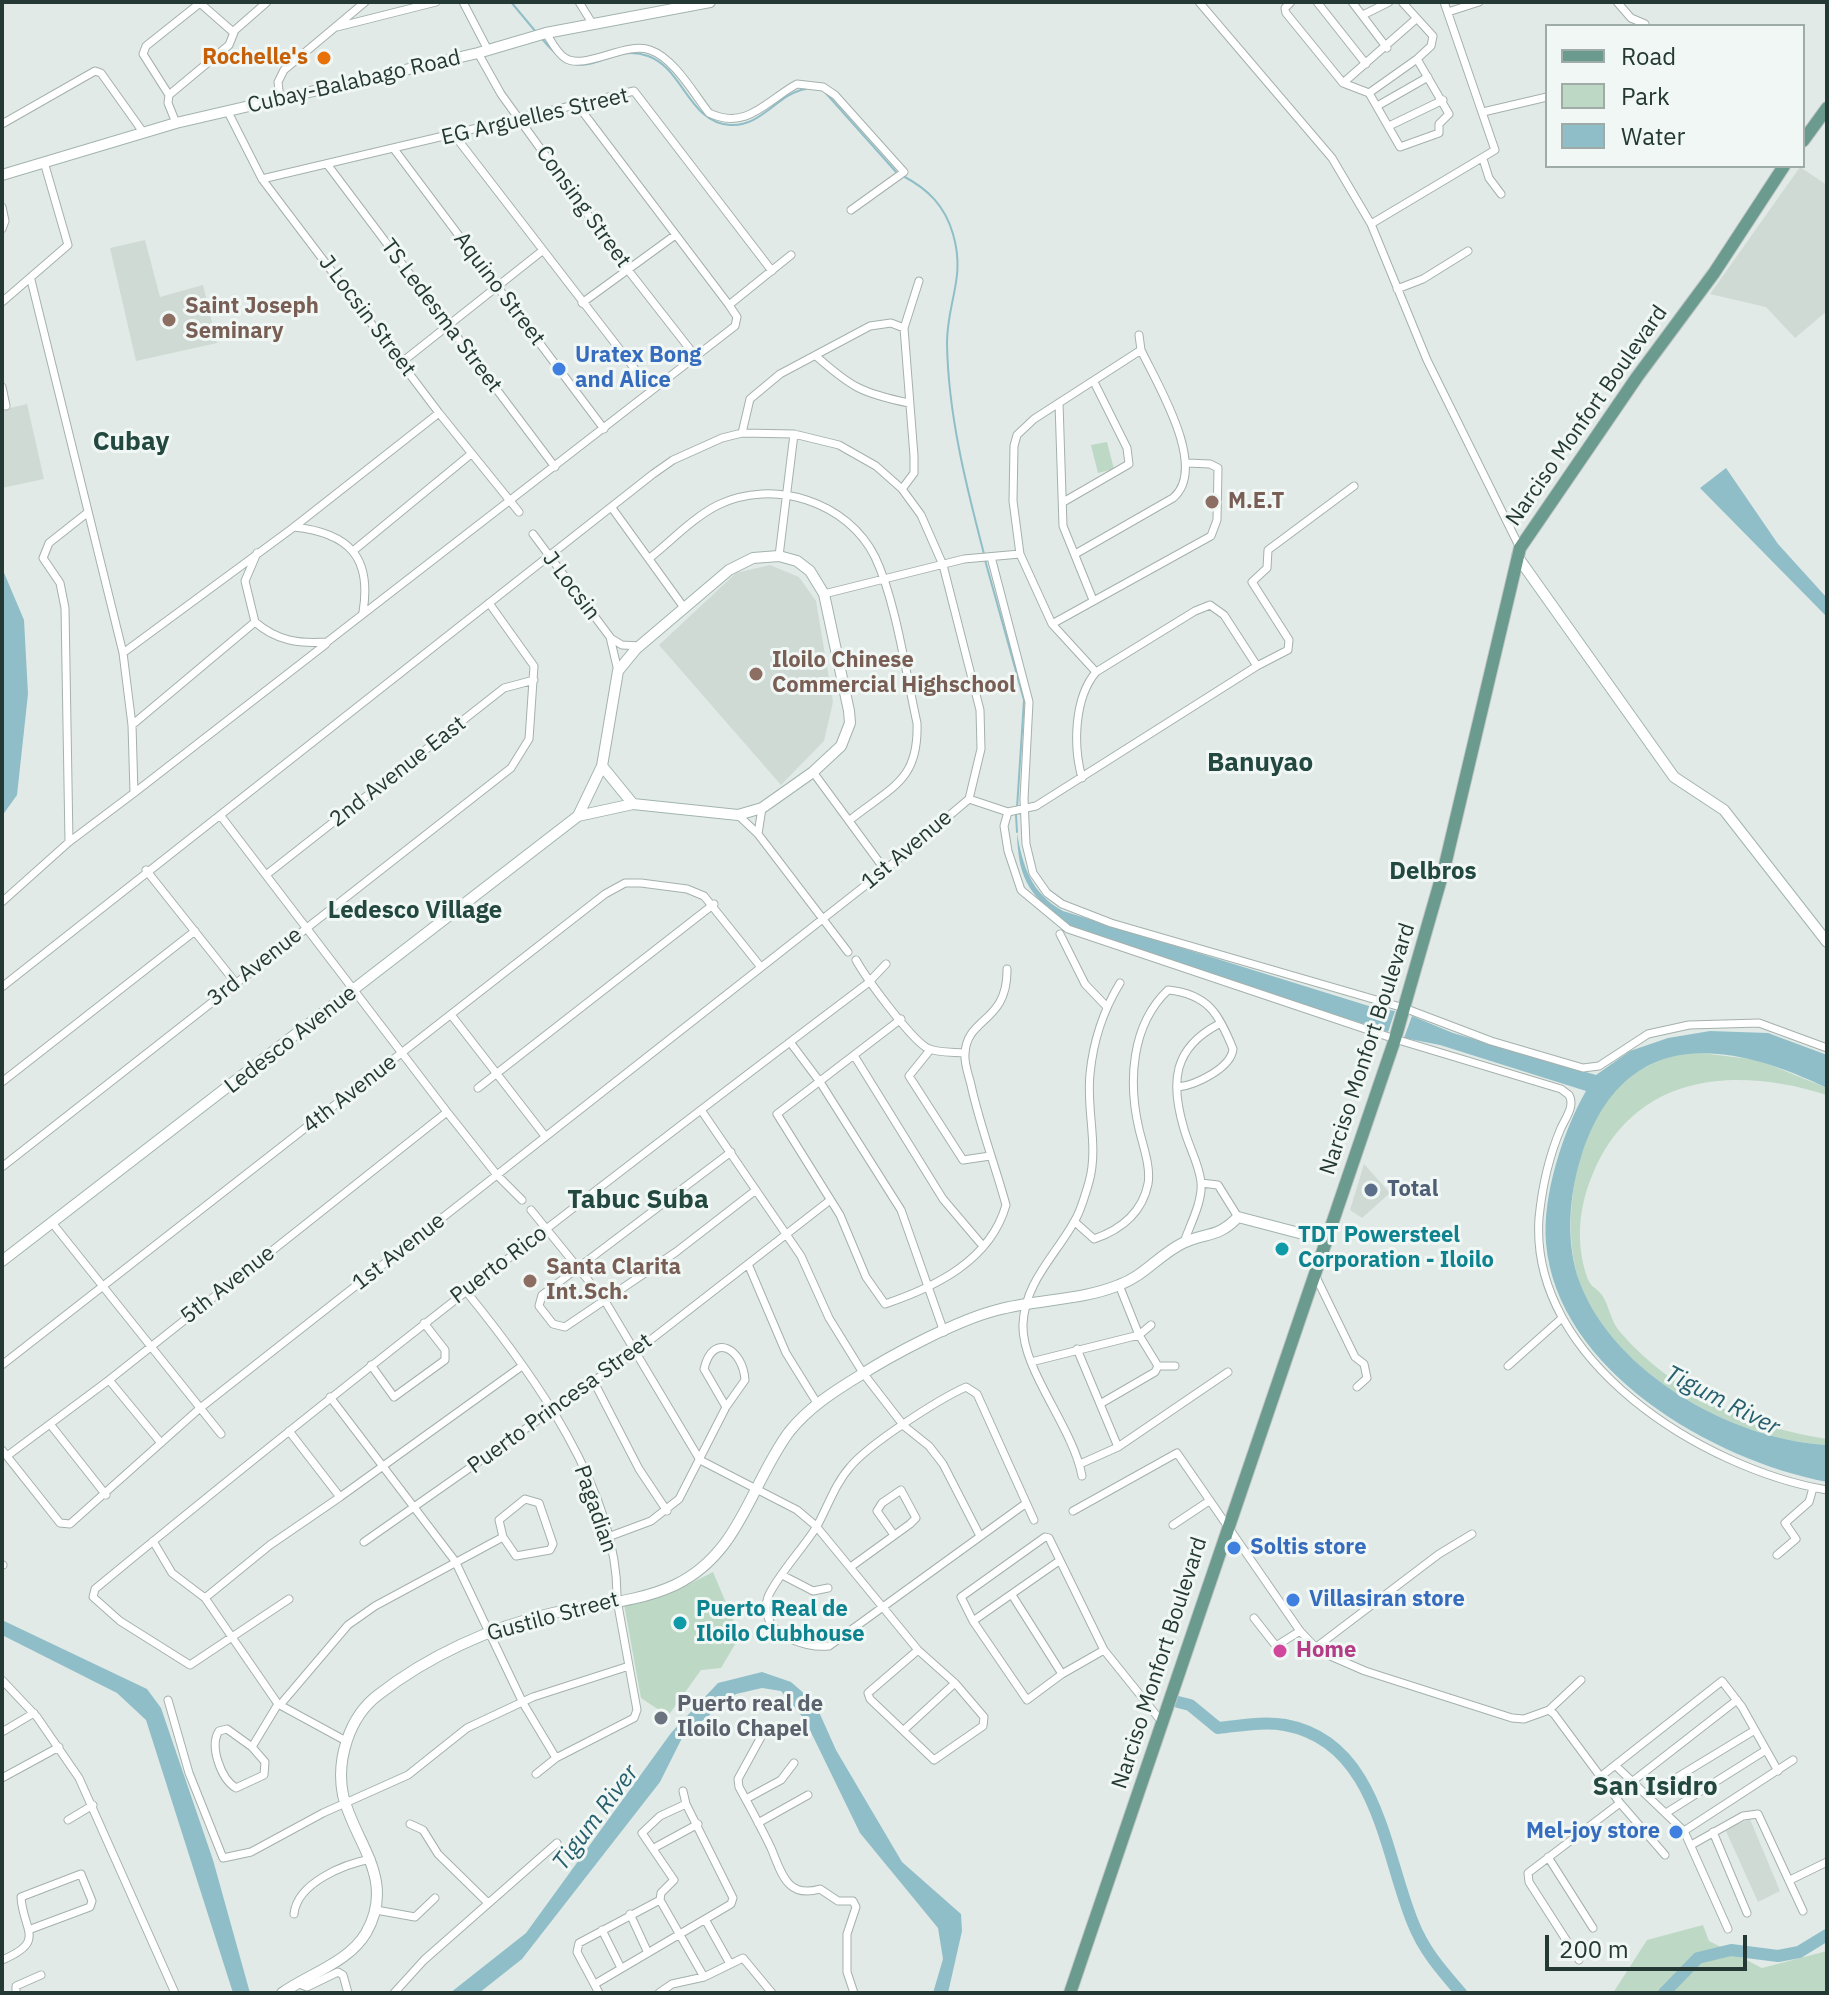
<!DOCTYPE html>
<style>
body{margin:0}
#map{position:relative;width:1829px;height:1995px;overflow:hidden;background:#e1eae6;font-family:"IBM Plex Sans",sans-serif}
canvas{display:block}
.frame{position:absolute;inset:0;border:4px solid #243933;pointer-events:none}
.legend{position:absolute;left:1545px;top:24px;width:260px;height:144px;box-sizing:border-box;background:#f1f7f4;border:2px solid #9faba7;margin:0;padding:10px 14px;list-style:none;font-size:24px;color:#243933}
.legend li{display:flex;align-items:center;gap:16px;height:40px}
.legend b{width:40px;border:2px solid #9faba7}
.scale{position:absolute;left:1545px;top:1935px;width:202px;height:36px;box-sizing:border-box;border:4px solid #243933;border-top:0;padding-left:10px;font-size:24px;line-height:28px;white-space:nowrap;color:#243933;-webkit-text-stroke:6px #f1f7f4;paint-order:stroke}
</style>
<div id="map">
<canvas width="1829" height="1995"></canvas>
<div class="frame"></div>
<ul class="legend">
<li><b style="height:10px;background:#6b9a8f"></b>Road</li>
<li><b style="height:22px;background:#bdd9c5"></b>Park</li>
<li><b style="height:22px;background:#90bec8"></b>Water</li>
</ul>
<div class="scale">200 m</div>
</div>
<script>
const c = document.querySelector('canvas').getContext('2d');
c.lineJoin = 'round';
function fillPath(path, color) { c.fillStyle = color; c.fill(path, 'evenodd'); }
function trace(path, color, width, dash) { c.strokeStyle = color; c.lineWidth = width; c.lineCap = dash ? 'butt' : 'round'; c.setLineDash(dash || []); c.stroke(path); }
function drawText(font, color, halo, rows, align = 'center') {
  c.font = font + ' "IBM Plex Sans",sans-serif'; c.lineWidth = 6; c.setLineDash([]); c.textBaseline = 'middle'; c.strokeStyle = halo; c.fillStyle = color; for (const [text, x, y, turn = 0] of rows) {
    c.save(); c.translate(x, y); c.rotate((+turn || 0) * Math.PI / 180); c.textAlign = isNaN(turn) ? turn : align; if (halo) c.strokeText(text, 0, 0); c.fillText(text, 0, 0); c.restore();
  }
}
const built = new Path2D(`
 M1800 167 1827 185V311L1795 338 1766 307 1710 294Z
 M145 240 160 297 203 285 217 343 136 361 110 248Z
 M27 404 44 479 2 488V410Z
 M770 565 799 577 816 601 833 702 824 741 781 785 659 645 736 573Z
 M1364 1164 1390 1193 1362 1218 1350 1210Z
 M1750 1819 1780 1891 1758 1902 1725 1829Z`);
const green = new Path2D(`
 M1107 442 1114 469 1098 473 1091 445Z
 M1693 1052 1758 1060 1827 1088V1095C1735 1066 1637 1073 1594 1171 1579 1205 1575 1241 1587 1277 1590 1287 1597 1288 1602 1295 1610 1307 1610 1321 1621 1333 1673 1393 1749 1427 1827 1439V1445C1733 1440 1615 1374 1580 1283 1560 1230 1574 1134 1613 1092 1634 1069 1664 1056 1693 1052Z
 M713 1572 740 1636 721 1668 701 1670 668 1716 641 1698 624 1604 678 1590Z
 M1703 1925 1709 1941 1762 1968 1827 1951V1993H1613L1647 1940Z`);
const water = new Path2D(`
 M1726 468 1778 544 1827 598V617L1700 488Z
 M2 568 24 620 28 694 17 795 2 816Z
 M1017 833C1023 867 1031 893 1063 911L1372 1007 1395 1011 1388 1032 1069 927C1032 896 1018 883 1017 833Z
 M1412 1016 1453 1033 1596 1075 1630 1051 1668 1038 1710 1031 1768 1033 1827 1055V1088C1724 1038 1622 1027 1581 1157 1569 1195 1565 1244 1580 1283 1615 1374 1733 1440 1827 1445V1482C1713 1460 1557 1371 1546 1243 1542 1196 1563 1131 1586 1091L1440 1045 1404 1038Z
 M2 1620 147 1689 161 1708 213 1860 250 1993H233L146 1720 117 1693 2 1635Z
 M762 1672 791 1682 815 1703 836 1750 902 1862 961 1914 962 1931 948 1993H933L943 1959 938 1928 860 1833 805 1720 781 1691 762 1688 736 1694 683 1736 660 1782 522 1959 479 1993H450L526 1933 671 1733 718 1683Z`);
const stream = new Path2D(`
 M511 2 536 32
 M543 40C588 94 604 40 648 56 683 68 689 123 730 125 762 127 778 93 806 89
 M824 91 897 173
 M903 176C928 189 945 206 953 234 966 278 947 301 947 343 948 414 966 485 984 554
 M985 560 1024 700 1017 808
 M1016 815 1017 832`);
const river = new Path2D(`
 M1178 1702 1190 1705 1218 1728C1240 1726 1263 1721 1285 1725 1378 1742 1384 1853 1413 1923 1424 1951 1442 1971 1461 1993
 M1664 1993 1698 1958 1731 1950 1778 1956 1799 1952 1827 1935`);
const street = new Path2D(`
 M463 2 488 50
 M579 2 592 23
 M1199 2 1332 158 1371 224
 M1291 2 1285 8 1286 13 1343 83 1369 93 1400 147 1439 133V124L1449 114 1417 59 1431 46 1433 36 1402 2
 M1317 2 1366 64
 M1352 2 1387 48
 M1444 2 1495 150 1371 224 1427 360 1520 548
 M1617 2 1631 18 1645 24
 M1448 12 1479 2
 M1363 15 1389 2
 M337 27 436 2
 M546 33C551 41 557 53 565 58 584 71 626 41 650 50 674 58 694 94 709 113 747 131 767 100 797 84L823 87 835 95 904 172 851 210
 M478 53 501 94 628 270 696 357
 M1343 83 1416 19
 M1369 93 1417 59
 M169 95 143 54 146 46 200 3 233 32
 M280 99 278 82 284 70 365 2
 M1379 105 1428 77
 M228 112 262 179 439 413 519 512
 M1483 112 1547 97
 M176 123 168 103 169 95 229 45 235 30 267 2
 M2 124 95 71 101 73 143 132
 M1389 126 1443 100
 M455 136 651 390
 M394 149 604 429
 M1483 159 1489 178 1501 194
 M327 164 555 467
 M262 179 634 91 772 271
 M2 207 5 221 2 229
 M31 280 123 653 294 527 439 413
 M1397 289 1423 279 1468 251
 M2 302 68 245 44 162
 M582 303 674 236
 M729 305 791 255
 M816 356C851 387 861 393 909 403
 M402 362 542 251
 M2 387 6 406
 M1059 403 1063 526 1093 600
 M742 433 750 399 780 374 870 326 891 323 904 328
 M902 489 914 473V456L904 328 919 281
 M1065 501 1129 464 1127 448 1094 382
 M612 508 685 609
 M294 527C349 533 372 557 363 612
 M533 534 610 637 618 671
 M353 551 471 454
 M257 553 245 581 255 622C277 641 299 644 327 642L735 326 737 317 729 305 579 107
 M1077 553 1173 498C1209 468 1157 384 1141 350L1139 335
 M779 556 794 434
 M651 557C672 540 694 517 718 505 774 478 848 502 875 557 896 601 906 674 917 723 919 781 891 787 850 820
 M991 557 1029 702 1024 799 1026 844 1033 873 1047 893 1062 904 1111 923 1404 1008 1491 1041 1583 1068 1599 1066 1648 1034 1689 1025 1759 1023 1827 1048
 M824 594 964 559 1020 554
 M1052 624 1211 536 1217 520 1218 468 1210 464 1187 463
 M612 639 622 645 640 646
 M123 653 132 725 134 793 326 644
 M1096 672 1195 611 1210 605 1224 615 1257 666
 M132 725 255 622
 M813 772 885 870
 M1082 778C1073 746 1074 698 1096 672L1052 624 1020 554 1013 501 1014 446 1017 435 1034 419 1141 350
 M969 799 1008 812 1036 806 1257 666 1288 650 1289 640 1252 582 1267 568 1268 550 1354 486
 M1008 812 1004 826 1008 851 1021 890 1068 929 1395 1039 1561 1089 1569 1095C1575 1106 1566 1117 1561 1128 1549 1156 1542 1188 1539 1218 1529 1361 1704 1469 1827 1490
 M220 815 447 1112 497 1175 522 1200
 M738 815 758 834 848 952
 M758 834 762 808
 M69 842 65 608 60 583 43 558 49 543 87 513
 M146 870 235 982
 M266 875 504 688 534 680
 M2 902 69 842 134 793
 M1060 934 1085 984 1106 1006
 M856 960C866 978 910 1038 927 1048 937 1053 953 1052 964 1053
 M2 987 653 474 673 460 722 438 742 433 794 434 839 445 876 466 902 489 921 515 943 565 980 710 981 749 969 799 885 870 199 1409 70 1524 60 1523 2 1450
 M452 1016 545 1136
 M901 1019 777 1114 840 1215 866 1277 885 1304C935 1287 990 1261 1006 1205 995 1165 980 1126 971 1085 969 1076 964 1064 965 1054 966 1017 1008 1023 1007 969
 M790 1042 820 1082 901 1210 944 1332
 M930 1050 909 1076 963 1160 990 1156
 M855 1057 943 1199 982 1245
 M2 1082 195 931
 M478 1088 714 904
 M701 1110 801 1256 829 1318 863 1373 904 1426 929 1446 943 1464 980 1536
 M731 1152 542 1295 539 1306 553 1324 565 1327 676 1252 756 1190
 M2 1167 511 768 529 739 534 666 489 603
 M1201 1183 1218 1185 1238 1217
 M531 1210 605 1301 700 1460 797 1510 816 1526 918 1650 955 1683 984 1717 983 1726 934 1760 870 1699 868 1693 918 1650
 M1075 1222 1094 1239C1120 1230 1142 1213 1148 1184 1151 1167 1143 1146 1139 1129 1128 1082 1131 1025 1168 990 1208 994 1219 1014 1233 1049 1231 1068 1196 1085 1178 1087
 M53 1224 221 1434
 M1184 1242C1190 1225 1203 1201 1201 1182 1199 1164 1189 1147 1184 1129 1170 1082 1173 1048 1219 1024
 M748 1264 786 1353 817 1403
 M1316 1277 1355 1357 1364 1364 1367 1378 1357 1387
 M1077 1349 1118 1447
 M1031 1362 1139 1335 1151 1325
 M2 1365 605 894 625 883H641L687 889 704 896 760 966
 M371 1365 394 1397 445 1360V1350L424 1323
 M1158 1366H1175
 M1508 1366 1562 1318
 M109 1380 161 1443
 M593 1380 639 1469 667 1511
 M330 1397 455 1561 523 1703 556 1758 634 1718 637 1710 617 1600C619 1490 531 1371 465 1290
 M1100 1404 1155 1372 1158 1366 1139 1335 1119 1285
 M50 1424 106 1495
 M7 1456 109 1380 447 1112
 M1080 1464 1118 1447 1228 1372
 M1082 1476C1073 1427 1021 1369 1023 1324 1025 1282 1055 1256 1074 1222 1081 1211 1085 1195 1089 1182 1099 1146 1086 1110 1090 1074 1093 1042 1104 1009 1120 983
 M340 1497 522 1366
 M525 1499 539 1503 553 1544 550 1550 516 1556 503 1537 499 1520Z
 M1025 1504 829 1646C804 1649 756 1632 768 1597 776 1577 805 1546 817 1526 828 1506 835 1484 850 1467 869 1444 939 1399 966 1387L977 1394 1034 1520
 M1073 1511 1177 1453 1300 1631 1319 1651 1365 1671 1512 1718 1524 1719 1549 1710 1554 1714 1620 1803 1528 1873 1529 1882 1579 1960
 M1173 1525 1209 1501
 M608 1537 651 1521 679 1499 726 1407 745 1380C743 1349 713 1331 704 1369L726 1407
 M153 1541 172 1573 205 1598 278 1704 346 1741
 M364 1542 635 1352 829 1201
 M1777 1555 1796 1539 1785 1523 1809 1502 1813 1488
 M2 1565H3
 M852 1566 910 1524 916 1518 901 1490 882 1503 877 1511 894 1535
 M784 1576 813 1591 828 1588
 M1012 1595 1062 1674
 M205 1598 270 1545 340 1497 289 1431
 M289 1599 190 1665 120 1621 93 1597 95 1589C348 1380 607 1180 868 983L886 964
 M1254 1618 1276 1646 1300 1631
 M973 1621 1059 1561
 M1315 1648 1439 1554 1472 1534
 M1104 1650 1062 1674 1027 1700 973 1621 961 1597 1045 1537 1049 1538 1104 1650 1161 1721
 M2 1680 37 1717 79 1778 175 1993
 M168 1700 189 1773 223 1858 251 1852 323 1813 408 1775 467 1728 533 1697 629 1666
 M280 1705 348 1625 375 1606 503 1537
 M1549 1710 1581 1680
 M905 1729 955 1683
 M2 1732 34 1713
 M761 1737 738 1779 739 1787C750 1807 761 1827 771 1848 781 1871 786 1899 820 1889L838 1901H853L856 1907 847 1934V1972L854 1993
 M252 1747 227 1729 219 1731C209 1746 221 1779 236 1788L264 1775 265 1762 252 1747 278 1704
 M1617 1767 1684 1831 1728 1929
 M536 1774 556 1758
 M1600 1777 1722 1681 1742 1707 1778 1771
 M2 1778 59 1747
 M1633 1781 1737 1700
 M683 1791 686 1804
 M1648 1795 1755 1730
 M746 1799 781 1780 794 1763
 M1620 1803 1665 1855
 M1666 1813 1766 1750
 M68 1820 93 1805
 M758 1823 808 1795
 M410 1824 423 1830 438 1854 487 1902
 M1684 1831 1793 1760
 M1713 1832 1747 1913
 M1693 1844 1743 1816 1758 1814 1803 1911
 M654 1848 698 1824
 M1548 1857 1593 1928
 M1790 1880 1827 1862
 M376 1910 415 1917 435 1898
 M294 1914C297 1883 344 1864 371 1859
 M630 1914 648 1953
 M706 1921 729 1962
 M602 1930 621 1968
 M2 1960C47 1941 23 1931 21 1897L81 1874 92 1901 90 1907 31 1929
 M297 1983 307 1987 338 1972 343 1975 348 1993
 M595 1984 731 1904 733 1898 686 1804 660 1816 642 1833 674 1880 661 1893 660 1900
 M16 1993V1986L41 1975
 M394 1993 424 1960 557 1843
 M599 1993 577 1952 579 1943 660 1900 704 1977
 M659 1993 672 1984 704 1977 743 1958 772 1993`);
const secondary = new Path2D(`
 M2 175 176 123 478 53 546 33 710 2
 M1517 556 1674 777 1724 810 1827 942
 M578 816 602 766 633 804
 M2 1261 578 816 633 804 738 815 762 808 813 772 841 746 850 723 849 711 824 594 810 571 797 561 779 556 753 558 729 570 636 649 618 671 602 766
 M282 1993C309 1974 349 1962 366 1933 397 1879 354 1842 343 1795 336 1760 349 1717 378 1695 428 1656 491 1627 553 1613 592 1605 639 1602 675 1585 740 1554 750 1485 789 1432 808 1408 833 1392 859 1376 893 1354 958 1320 997 1310 1037 1299 1080 1301 1119 1285 1144 1276 1160 1254 1183 1243 1205 1232 1217 1239 1238 1217L1326 1240`);
const primary = new Path2D(`
 M1803 141 1827 108
 M1070 1993 1395 1039 1445 865 1520 548 1637 377 1714 273 1784 166`);
const markers = [
 [324,58,8,"#e8710a"],
 [169,320,8,"#8d6e63"],
 [559,369,8,"#3f7fe0"],
 [1212,502,8,"#8d6e63"],
 [756,674,8,"#8d6e63"],
 [1371,1190,8,"#5c6f8a"],
 [1282,1249,8,"#0f9aa8"],
 [530,1281,8,"#8d6e63"],
 [1234,1548,8,"#3f7fe0"],
 [1293,1600,8,"#3f7fe0"],
 [680,1623,8,"#0f9aa8"],
 [1280,1651,8,"#d1479c"],
 [661,1718,8,"#6b7280"],
 [1676,1832,8,"#3f7fe0"]
];
const foodNames = [
 ["Rochelle's",308,58]
];
const streetNames = [
 ["Cubay-Balabago Road",354,82,-13],
 ["EG Arguelles Street",535,117,-13],
 ["Consing Street",583,207,54],
 ["Aquino Street",499,289,53],
 ["J Locsin Street",367,316,53],
 ["TS Ledesma Street",441,316,53],
 ["Narciso Monfort Boulevard",1587,416,-55],
 ["J Locsin",571,586,53],
 ["2nd Avenue East",398,772,-38],
 ["1st Avenue",907,850,-40],
 ["3rd Avenue",255,967,-38],
 ["Ledesco Avenue",291,1040,-38],
 ["Narciso Monfort Boulevard",1368,1049,-72],
 ["4th Avenue",350,1094,-38],
 ["1st Avenue",399,1252,-38],
 ["Puerto Rico",499,1265,-37],
 ["5th Avenue",228,1285,-38],
 ["Puerto Princesa Street",560,1404,-36],
 ["Pagadian",595,1509,71],
 ["Gustilo Street",553,1617,-15],
 ["Narciso Monfort Boulevard",1160,1663,-72]
];
const educationNames = [
 ["Saint Joseph",185,307],
 ["Seminary",185,332],
 ["M.E.T",1228,502],
 ["Iloilo Chinese",772,661],
 ["Commercial Highschool",772,686],
 ["Santa Clarita",546,1268],
 ["Int.Sch.",546,1293]
];
const shopNames = [
 ["Uratex Bong",575,356],
 ["and Alice",575,381],
 ["Soltis store",1250,1548],
 ["Villasiran store",1309,1600],
 ["Mel-joy store",1660,1832,"right"]
];
const serviceNames = [
 ["Total",1387,1190]
];
const cultureNames = [
 ["TDT Powersteel",1298,1236],
 ["Corporation - Iloilo",1298,1261],
 ["Puerto Real de",696,1610],
 ["Iloilo Clubhouse",696,1635]
];
const hotelNames = [
 ["Home",1296,1651]
];
const worshipNames = [
 ["Puerto real de",677,1705],
 ["Iloilo Chapel",677,1730]
];
const neighbourhoodNames = [
 ["Delbros",1433,872],
 ["Ledesco Village",415,911]
];
const waterNames = [
 ["Tigum River",1722,1401,27],
 ["Tigum River",596,1818,-53]
];
const quarterNames = [
 ["Cubay",131,442],
 ["Banuyao",1260,763],
 ["Tabuc Suba",638,1200],
 ["San Isidro",1655,1787]
];
fillPath(built, '#d0dad5');
fillPath(green, '#bdd9c5');
fillPath(water, '#90bec8');
trace(stream, '#90bec8', 2);
trace(river, '#90bec8', 12);
trace(street, '#a5b1ad', 9);
trace(secondary, '#a2b4ae', 12);
trace(primary, '#bdc4c2', 14);
trace(street, '#fff', 7);
trace(secondary, '#fff', 10);
trace(primary, '#6b9a8f', 12);
for (const [x, y, r, color] of markers) { const dot = new Path2D(); dot.arc(x, y, r, 0, 2 * Math.PI); c.fillStyle = color; c.fill(dot); trace(dot, '#f1f7f4', 3); }
drawText('bold 22px', '#c56008', '#f1f7f4', foodNames, 'right');
drawText('22px', '#243933', '#f1f7f4', streetNames);
drawText('bold 22px', '#785e54', '#f1f7f4', educationNames, 'left');
drawText('bold 22px', '#366cbe', '#f1f7f4', shopNames, 'left');
drawText('bold 22px', '#4e5e75', '#f1f7f4', serviceNames, 'left');
drawText('bold 22px', '#0d838f', '#f1f7f4', cultureNames, 'left');
drawText('bold 22px', '#b23c85', '#f1f7f4', hotelNames, 'left');
drawText('bold 22px', '#5b616d', '#f1f7f4', worshipNames, 'left');
drawText('bold 24px', '#224840', '#f1f7f4', neighbourhoodNames);
drawText('italic 24px', '#265f6d', '#f1f7f4', waterNames);
drawText('bold 26px', '#224840', '#f1f7f4', quarterNames);
</script>
